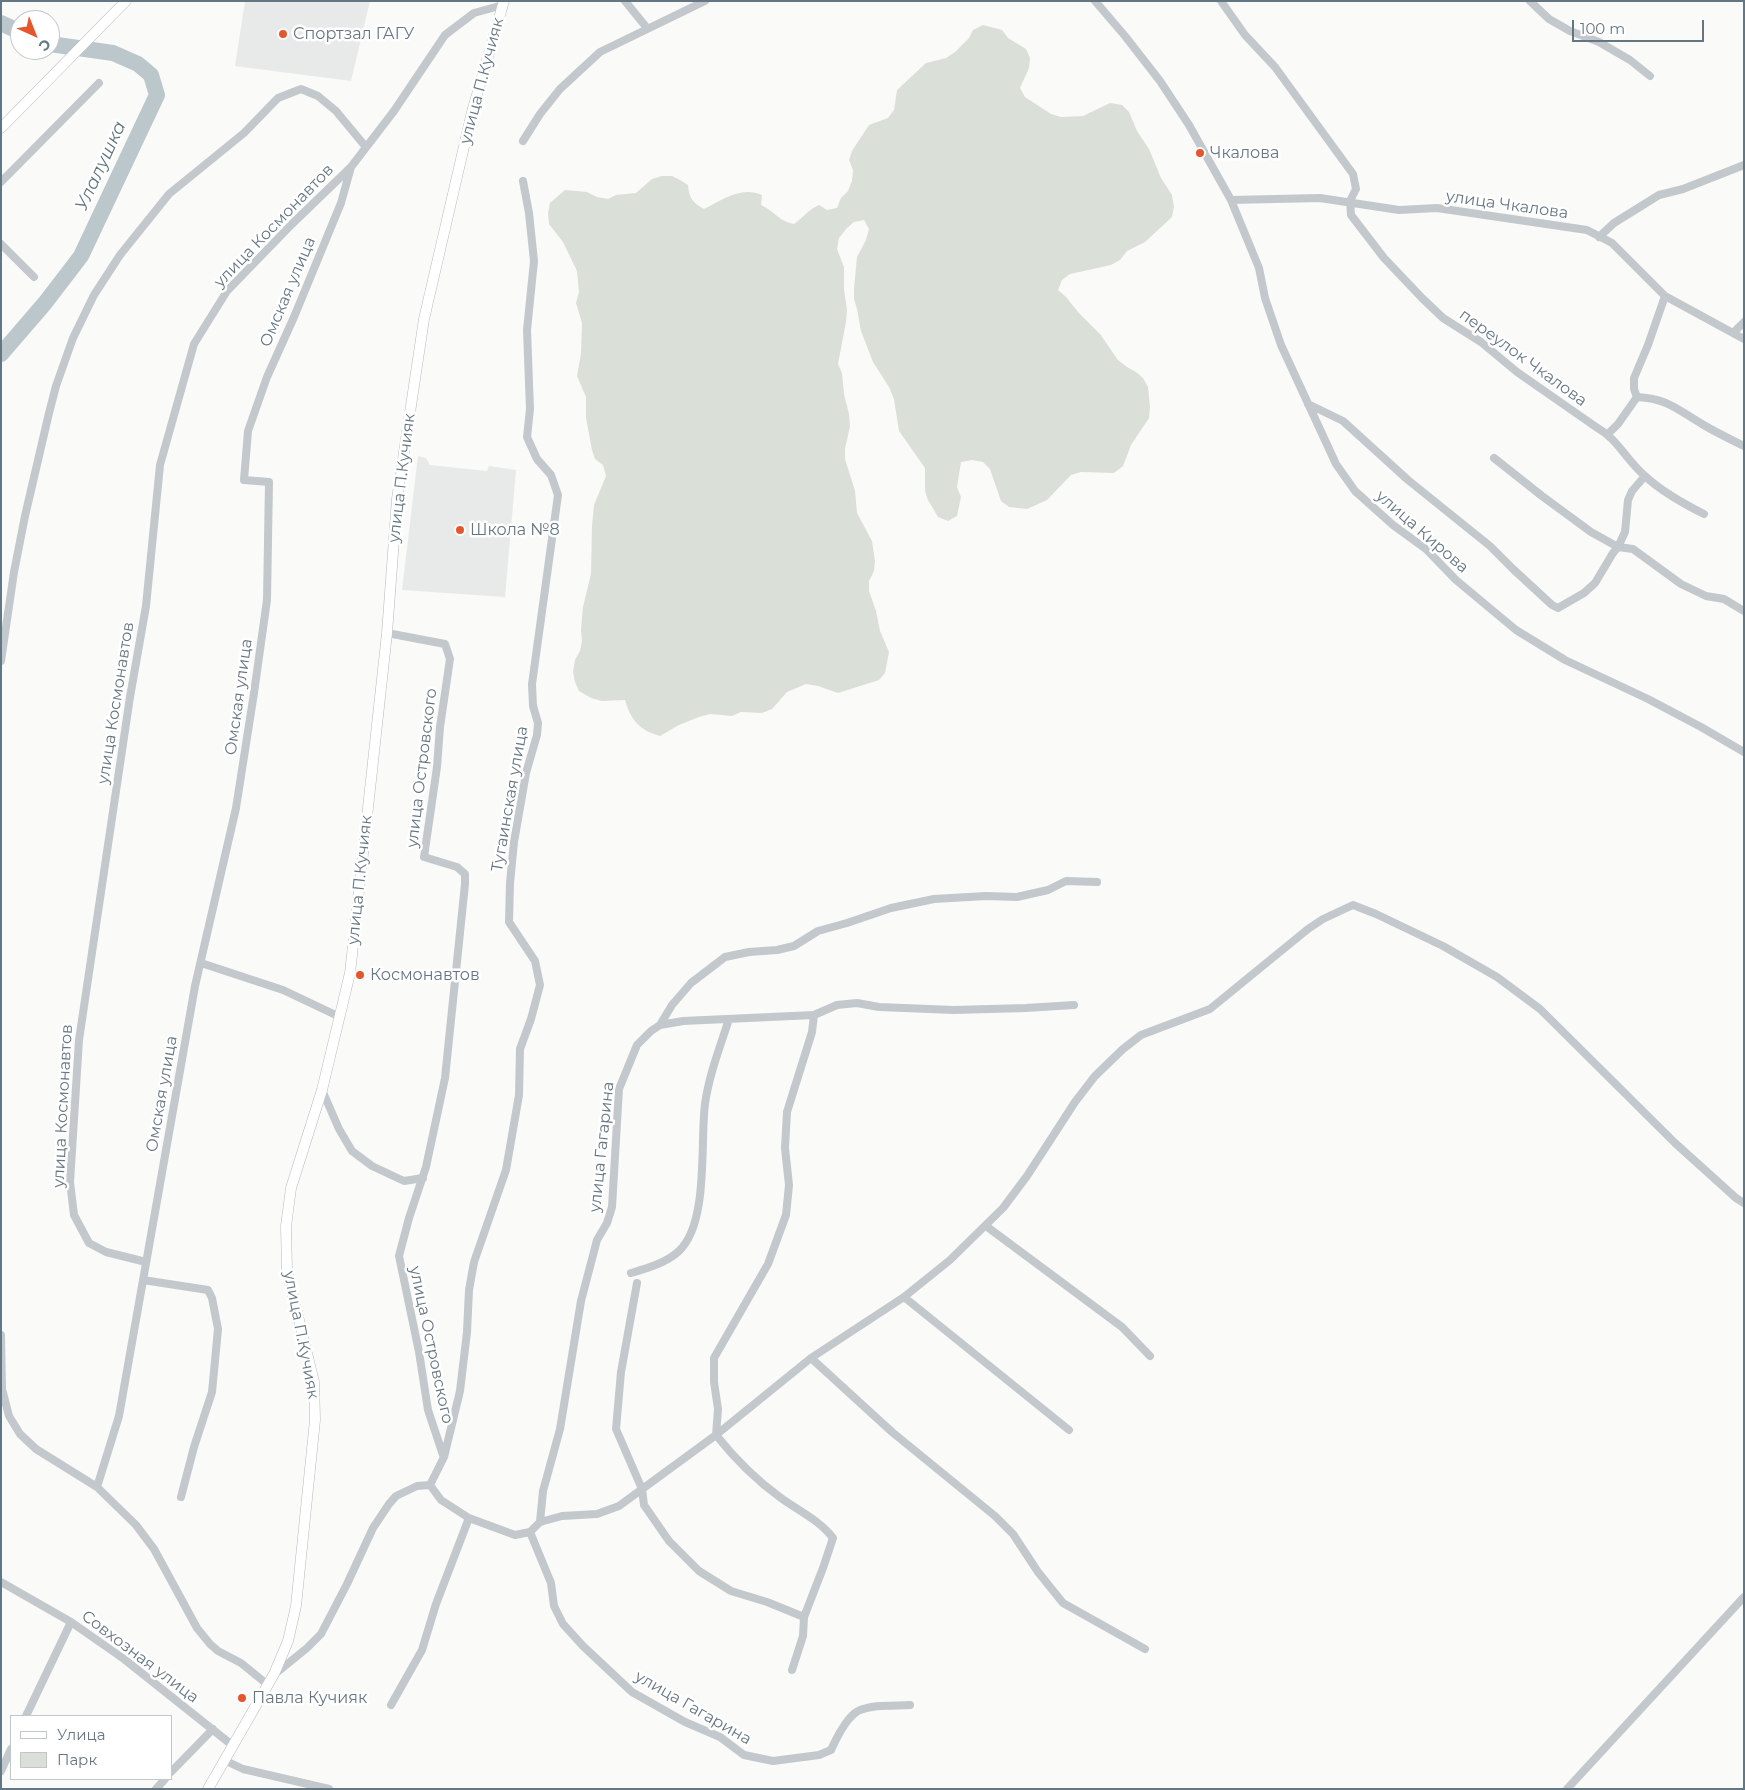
<!DOCTYPE html>
<meta charset="utf-8">
<style>
body{margin:0}
#map{position:relative;width:1745px;height:1790px;overflow:hidden;background:#fafaf8;font-family:Montserrat,sans-serif}
canvas{display:block}
.frame{position:absolute;inset:0;border:2px solid #657683;pointer-events:none}
.legend{position:absolute;left:10px;top:1715px;width:162px;height:65px;box-sizing:border-box;background:#fff;border:1px solid #c1c8cd;margin:0;padding:6px 9px;list-style:none;font-size:15px;color:#657683}
.legend li{display:flex;align-items:center;gap:10px;height:25px}
.legend b{width:25px;border:1px solid #c1c8cd}
.north{position:absolute;left:10px;top:10px;width:50px;height:50px;box-sizing:border-box;background:#fff;border:1px solid #c1c8cd;border-radius:50%;rotate:136deg;font-size:14px;font-weight:700;line-height:20px;text-align:center;color:#657683}
.north::after{content:'';display:block;margin:auto;width:18px;height:22px;background:#e4572e;clip-path:polygon(50% 0,100% 100%,50% 72%,0 100%)}
.scale{position:absolute;left:1572px;top:20px;width:132px;height:22px;box-sizing:border-box;border:2px solid #657683;border-top:0;padding-left:6px;font-size:15px;line-height:18px;white-space:nowrap;color:#657683;-webkit-text-stroke:4px #fff;paint-order:stroke}
</style>
<div id="map">
<canvas width="1745" height="1790"></canvas>
<div class="frame"></div>
<ul class="legend">
<li><b style="height:6px;background:#fff"></b>Улица</li>
<li><b style="height:14px;background:#dadfd7"></b>Парк</li>
</ul>
<div class="north">С</div>
<div class="scale">100 m</div>
</div>
<script>
const c = document.querySelector('canvas').getContext('2d');
c.lineJoin = 'round';
function fillPath(path, color) { c.fillStyle = color; c.fill(path, 'evenodd'); }
function trace(path, color, width, dash) { c.strokeStyle = color; c.lineWidth = width; c.lineCap = dash ? 'butt' : 'round'; c.setLineDash(dash || []); c.stroke(path); }
function drawText(font, color, halo, rows, align = 'center') {
  c.font = font + ' Montserrat,sans-serif'; c.lineWidth = 5; c.setLineDash([]); c.textBaseline = 'middle'; c.strokeStyle = halo; c.fillStyle = color; for (const [text, x, y, turn = 0] of rows) {
    c.save(); c.translate(x, y); c.rotate((+turn || 0) * Math.PI / 180); c.textAlign = isNaN(turn) ? turn : align; if (halo) c.strokeText(text, 0, 0); c.fillText(text, 0, 0); c.restore();
  }
}
const built = new Path2D(`
 M245 1H370L351 81 235 66Z
 M418 456 426 458 430 465 487 471 489 466 516 470 505 597 402 590Z`);
const green = new Path2D(`
 M983 25 1002 30 1008 38 1026 49 1030 58 1029 68 1020 88 1025 97 1051 114 1061 117 1083 116 1110 103 1122 105 1129 112 1137 131 1149 149 1161 178 1172 195 1174 207 1172 217 1145 242 1127 251 1120 260 1111 265 1070 274 1062 280 1058 290 1066 297 1078 312 1100 334 1118 360 1127 367 1136 372 1143 378 1148 387 1150 407 1149 418 1131 445 1123 466 1114 473 1081 472 1071 475 1047 500 1027 509 1009 507 1001 501 990 469 983 462 972 460 961 462 957 487 961 497 957 516 948 521 938 517 928 500 925 491V468L899 431 894 399 889 387 873 362 861 331 857 309 854 299V289L857 257 866 240 869 229 864 220 854 222 846 229 839 238 837 249 844 267V289L847 310 846 322 838 364 842 373 844 394 849 414 850 426 845 449V459L855 491 857 513 872 541 875 561 874 571 869 581V591L876 611 880 631 889 652 885 673 879 680 838 693 818 686 806 684 787 692 772 709 762 713 741 712 732 716 710 714 699 717 679 725 660 736C639 730 631 720 625 700L602 701 591 698 579 691 575 682 573 672 575 660 580 651 582 641 581 630 583 607 591 574 592 526 594 505 606 476 603 465 595 459 592 450 586 418V397L577 376 581 354 582 323 576 303 579 292 577 271 563 242 549 224 548 213 550 203 565 190 587 192 597 197 608 199 616 195 636 193 652 179 662 176H672L680 180 688 185C689 198 693 203 704 209 723 200 740 186 762 195L761 205C774 211 780 222 794 224 804 217 808 210 819 205L827 210 837 208 841 198 848 191 852 181 853 170 849 160 852 151 869 125 888 118 894 110 897 90 926 63 946 58 955 52 969 38 973 30Z`);
const river = new Path2D(`
 M1 23 20 32
 M1 354 45 303 81 256 157 95 151 75 138 64 113 53 50 44`);
const street = new Path2D(`
 M625 1 647 28
 M1095 1 1125 36 1160 81 1189 125 1231 200 1259 268 1265 298 1281 345 1336 464 1355 491 1393 525 1426 549 1456 580 1516 630 1565 660 1648 699 1701 727 1744 752
 M1221 1 1245 35 1275 67 1353 174 1356 189 1350 201 1351 215 1384 258 1422 298 1443 318 1481 342 1517 372 1596 427C1618 439 1626 460 1645 476 1661 491 1684 504 1704 514
 M1530 1 1549 19 1570 31 1599 42 1630 60 1650 76
 M523 141 540 114 560 89 600 52 705 1
 M1 182 99 83
 M1231 200 1320 198 1399 210 1437 208 1587 230 1612 243 1665 296 1744 339
 M1599 237 1614 223 1659 195 1683 189 1744 165
 M1 244 34 277
 M1733 333 1744 322
 M1637 397C1669 399 1676 409 1702 424 1715 432 1730 439 1744 446
 M1308 404 1343 421 1408 480 1490 546 1513 569 1552 605 1558 608 1584 593 1595 583 1613 553 1618 547 1625 532 1628 500 1632 491 1645 476
 M1608 434 1618 424 1637 397 1634 389V378L1648 345 1665 296
 M1494 458 1542 496 1591 532 1618 547 1633 549 1681 584 1706 596 1724 599 1744 611
 M387 633 445 644 450 659 440 727 437 767 424 857 457 867 465 874V884L445 1078 426 1167 409 1218 399 1256 419 1352 428 1410 443 1455
 M1 661 14 572 25 516 49 413 56 386 73 338 94 295 120 255 169 194 244 133 278 98 301 89 318 96 336 111 365 146
 M201 963 283 990 340 1017
 M660 1025 672 1005 691 983 725 957 749 952 777 950 794 946 818 931 847 923 891 908 934 899 986 896 1017 897 1048 890 1066 881 1097 882
 M322 1090 339 1129 352 1151 372 1166 404 1181 423 1178
 M986 1226 1122 1327 1150 1356
 M146 1262 106 1252 89 1243 74 1215 70 1182 79 1040 130 697 146 606 160 465 194 344 227 291 292 224 350 168
 M631 1273C648 1268 666 1263 679 1251 709 1223 700 1142 705 1104 709 1075 720 1047 729 1019
 M143 1280 208 1290 212 1298 218 1329 212 1392 194 1447 181 1497
 M637 1283 621 1372 616 1429 642 1489 644 1505 669 1541 699 1571 731 1591 767 1602 804 1617
 M904 1297 1069 1430
 M1 1335 2 1389 9 1416 20 1434 36 1449 97 1487 136 1525 154 1549 197 1628 210 1644 218 1651 241 1663 268 1685
 M811 1358 892 1432 995 1516 1013 1534 1038 1572 1063 1603 1145 1649
 M430 1485 441 1500 469 1518 515 1535 530 1532 540 1522 562 1516 597 1514 619 1506 716 1435 811 1358 904 1297 950 1260 1003 1208 1027 1176 1075 1102 1095 1076 1123 1049 1141 1035 1210 1009 1308 929 1323 919 1353 905 1376 914 1443 946 1497 977 1540 1009 1675 1143 1736 1198 1744 1203
 M97 1487 119 1416 195 986 236 808 254 693 267 600 269 482 244 480 248 431 267 377 294 317 341 203 351 167 394 111 445 35 474 13 503 5
 M540 1522 543 1491 560 1429 581 1301 597 1240 607 1223 612 1207 619 1089 637 1045 651 1031 660 1025 683 1021 814 1015 837 1005 857 1003 879 1007 954 1010 1026 1008 1074 1005
 M530 1532 551 1583 554 1606 563 1624 583 1646 632 1692 685 1722 720 1737 744 1755 773 1761 819 1755 831 1750C836 1739 847 1717 858 1711 873 1704 894 1706 910 1705
 M1 1582 71 1622 124 1659 232 1745
 M792 1670 803 1636 804 1617 823 1568 833 1538C819 1520 799 1511 781 1498 756 1480 735 1459 716 1435L718 1409 714 1382V1358L768 1264 786 1215 789 1185 785 1148 787 1112 812 1032 814 1015
 M275 1674 307 1648 321 1634 347 1584 373 1528 389 1504 396 1496 417 1486 430 1485 444 1457 460 1391 467 1332 469 1290 474 1262 506 1170 519 1095 520 1049 531 1019 540 985 535 961 509 922 510 883 514 842 526 773 537 735 538 723 533 706 532 684 558 495 551 475 537 459 527 437 530 409 527 330 534 261 529 213 523 181
 M391 1705 422 1650 436 1604 469 1518
 M26 1716 71 1622
 M224 1760 243 1769 329 1789
 M1 1771 11 1749
 M171 1772 213 1729
 M156 1789 165 1779
 M1567 1789 1744 1597`);
const secondary = new Path2D(`
 M1 128 126 1
 M208 1789 274 1674 288 1641 296 1606 315 1420 314 1382 287 1271 286 1226 291 1188 322 1090 350 973 387 633 397 499 424 319 472 112 504 1`);
const markers = [
 [283,34,5,"#e4572e"],
 [1200,153,5,"#e4572e"],
 [460,530,5,"#e4572e"],
 [360,975,5,"#e4572e"],
 [242,1698,5,"#e4572e"]
];
const poiNames = [
 ["Спортзал ГАГУ",293,34],
 ["Чкалова",1210,153],
 ["Школа №8",470,530],
 ["Космонавтов",370,975],
 ["Павла Кучияк",252,1698]
];
const streetNames = [
 ["улица П.Кучияк",482,81,-75],
 ["улица Чкалова",1507,205,8],
 ["улица Космонавтов",274,226,-46],
 ["Омская улица",288,292,-67],
 ["переулок Чкалова",1523,358,36],
 ["улица П.Кучияк",402,478,-83],
 ["улица Кирова",1422,532,41],
 ["Омская улица",239,697,-82],
 ["улица Космонавтов",116,703,-81],
 ["улица Островского",422,768,-83],
 ["Тугаинская улица",510,799,-80],
 ["улица П.Кучияк",360,880,-84],
 ["Омская улица",162,1094,-80],
 ["улица Космонавтов",63,1106,-87],
 ["улица Гагарина",602,1147,-84],
 ["улица П.Кучияк",301,1335,79],
 ["улица Островского",431,1345,78],
 ["Совхозная улица",140,1657,37],
 ["улица Гагарина",693,1708,30]
];
const waterNames = [
 ["Улалушка",101,166,-65]
];
fillPath(built, '#e8e9e9');
fillPath(green, '#dadfd7');
trace(river, '#bbc7cb', 16);
trace(secondary, '#b3babf', 11);
trace(street, '#c3c8cc', 8);
trace(secondary, '#fff', 10);
for (const [x, y, r, color] of markers) { const dot = new Path2D(); dot.arc(x, y, r, 0, 2 * Math.PI); c.fillStyle = color; c.fill(dot); trace(dot, '#fff', 2); }
drawText('16px', '#657683', '#fff', poiNames, 'left');
drawText('16px', '#657683', '#fff', streetNames);
drawText('italic 18px', '#60757c', '#fff', waterNames);
</script>
